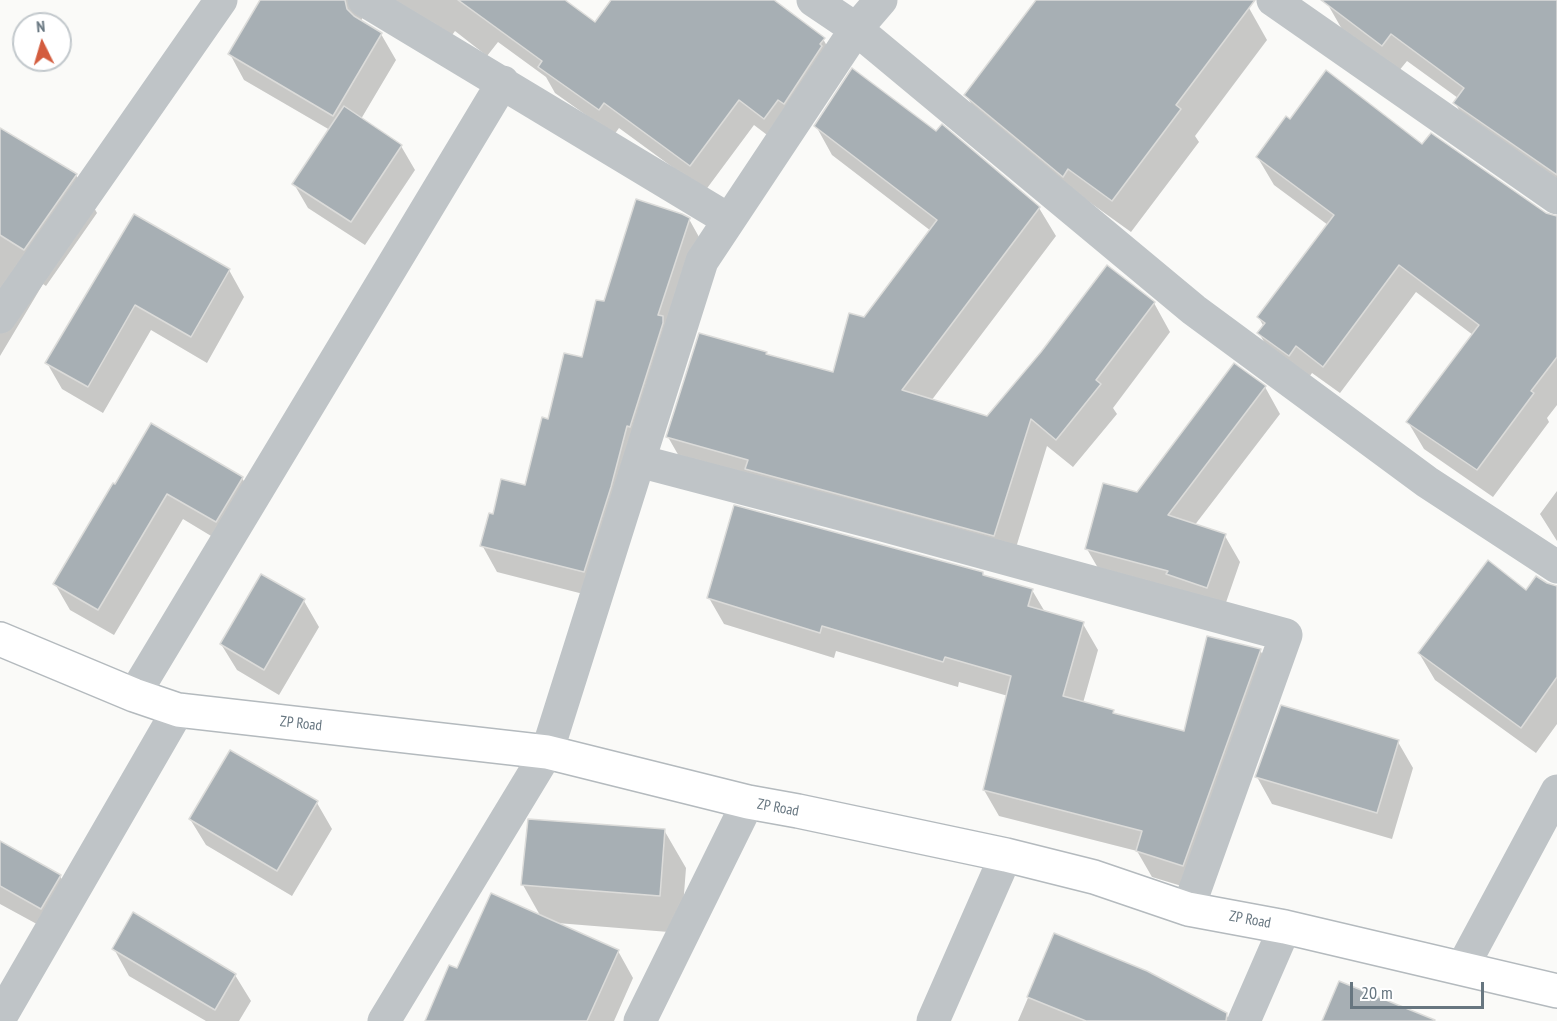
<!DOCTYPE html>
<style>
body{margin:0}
#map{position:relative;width:1557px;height:1021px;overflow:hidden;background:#fafaf8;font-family:"PT Sans Narrow",sans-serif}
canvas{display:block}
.north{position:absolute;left:12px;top:12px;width:60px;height:60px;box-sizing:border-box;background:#fff;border:2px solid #c2c8cc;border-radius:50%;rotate:355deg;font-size:16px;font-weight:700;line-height:24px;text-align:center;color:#677680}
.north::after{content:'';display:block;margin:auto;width:21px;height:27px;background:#d35c3e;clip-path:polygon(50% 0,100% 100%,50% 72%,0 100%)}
.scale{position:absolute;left:1350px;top:982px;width:134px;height:27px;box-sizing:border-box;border:3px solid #677680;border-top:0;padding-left:8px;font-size:18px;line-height:21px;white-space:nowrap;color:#677680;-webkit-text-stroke:4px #fff;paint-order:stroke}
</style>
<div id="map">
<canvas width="1557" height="1021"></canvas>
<div class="north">N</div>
<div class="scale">20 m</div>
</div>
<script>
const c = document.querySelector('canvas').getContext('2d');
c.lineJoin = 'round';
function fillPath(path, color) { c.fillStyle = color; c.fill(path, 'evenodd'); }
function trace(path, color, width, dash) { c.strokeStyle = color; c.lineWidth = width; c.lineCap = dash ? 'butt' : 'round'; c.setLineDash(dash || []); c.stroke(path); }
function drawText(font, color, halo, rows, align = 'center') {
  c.font = font + ' "PT Sans Narrow",sans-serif'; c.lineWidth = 6; c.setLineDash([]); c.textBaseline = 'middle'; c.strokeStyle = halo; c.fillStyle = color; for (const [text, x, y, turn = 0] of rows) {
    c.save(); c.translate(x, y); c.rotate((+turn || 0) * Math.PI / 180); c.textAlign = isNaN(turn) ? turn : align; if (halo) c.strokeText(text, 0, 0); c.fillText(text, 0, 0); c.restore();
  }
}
const shadow = new Path2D(`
 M265 0H563L596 24 613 0H772L823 39 838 65 779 144 754 125 705 191 619 128 614 135 555 93 546 77 498 42 487 56 455 31 450 38 363 16 361 22 381 34 396 60 361 119 401 146 415 170 365 245 308 208 294 184 330 130 244 80 230 54Z
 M1038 0H1246L1249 8 1267 40 1195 136 1199 142 1131 232 985 127 966 95Z
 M1329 0H1557V190L1471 130 1455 103 1458 98 1407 61 1398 72 1343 31 1327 3Z
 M1290 121 1423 146 1546 215 1557 218V405L1547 418 1549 422 1493 497 1424 449 1408 422 1473 335 1416 292 1340 393 1312 373 1305 383 1275 361 1259 333 1264 327 1259 318 1328 225 1274 185 1258 158Z
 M816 126 1039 208 1056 236 931 401 987 418 1154 303 1170 332 1113 408 1117 414 1073 467 1047 446 1011 564 684 465 668 437 767 356 834 374 865 319 931 231 832 155Z
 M0 130 76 175 97 213 46 286 43 284 0 356Z
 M134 216 229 270 244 297 207 363 151 330 103 413 62 389 47 363Z
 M689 219 704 246 599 598 497 572 482 545 494 516 526 487 549 421 583 359 605 303Z
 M1265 387 1280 414 1194 526 1225 536 1240 562 1222 614 1102 575 1087 549 1137 493Z
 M242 478 258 504 231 548 183 519 114 635 70 610 55 584 114 485Z
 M1557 491V541L1540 514Z
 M982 573 984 577 1032 590 1045 612 1083 624 1098 650 1083 703 1113 712 1115 715 1185 733 1260 650 1275 676 1198 891 1152 877 1137 851 999 816 984 790 1008 696 959 682 958 687 836 651 834 658 724 624 709 598Z
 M1557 587V724L1536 753 1435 680 1419 653 1526 592Z
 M304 601 319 627 279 695 237 670 221 644Z
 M1398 742 1413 768 1392 839 1272 804 1257 777Z
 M317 803 332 829 292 896 206 845 190 819Z
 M664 830 686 868 681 933 557 923 618 951 633 978 614 1021H427L458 970 541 917 523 885Z
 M0 843 60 876 75 902 57 935 0 904Z
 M1055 935 1226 1014 1230 1021H1018Z
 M114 949 235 975 251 1001 239 1021H206L129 976Z`);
const building = new Path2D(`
 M260 0H345L347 9 354 16 382 33 333 116 228 54Z
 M458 0H565L595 22 611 0H774L825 38 820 44 822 46 784 104 778 100 764 119 739 100 690 166 604 103 599 110 538 67 542 61Z
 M1036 0H1255L1176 105 1181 109 1112 201 1068 169 1063 177 964 95Z
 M1321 0H1557V175L1453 103 1464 88 1391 34 1382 46Z
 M852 68 936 131 942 124 1040 207 902 390 987 416 1041 352 1107 265 1155 302 1096 380 1101 384 1056 440 1031 419 994 536 745 469 748 460 666 437 699 333 767 352 766 354 833 372 849 313 864 317 937 220 814 126Z
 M1326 70 1422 144 1431 133 1546 213 1557 216V357L1531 391 1534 393 1477 470 1406 422 1479 325 1399 265 1323 367 1296 346 1289 356 1257 333 1265 323 1257 317 1334 215 1256 157 1286 116 1290 119Z
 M344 106 402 145 351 222 292 184Z
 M0 128 77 174 24 250 0 235Z
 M636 199 682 214 690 218 658 315 663 316V323L630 427 627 426 611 487 584 572 480 546 489 513 493 514 501 479 525 485 542 417 548 419 564 353 582 357 596 300 604 301Z
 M134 214 230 269 191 337 135 305 88 387 45 363Z
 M1234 363 1266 386 1168 515 1226 534 1207 588 1166 574 1168 571 1085 549 1103 483 1137 492Z
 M151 423 243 477 216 522 167 494 98 610 53 584 113 483 115 484Z
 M734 505 983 572V575L1033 589 1028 606 1084 622 1063 696 1114 710 1113 713 1184 731 1207 636 1261 649 1183 866 1136 851 1142 831 983 790 1011 676 945 657 943 662 822 626 820 633 707 598Z
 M1488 560 1526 590 1536 576 1547 583 1557 586V677L1521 728 1418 653Z
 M261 574 305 599 264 670 220 644Z
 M1281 705 1399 740 1377 813 1255 777Z
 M230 750 318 801 277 871 189 819Z
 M528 819 665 829 660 896 521 885Z
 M0 841 61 875 41 909 0 886Z
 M491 893 619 950 587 1021H425L449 965 457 968Z
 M133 912 236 974 215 1010 112 949Z
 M1054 933 1147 971 1227 1013 1226 1021H1086L1027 997Z
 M1339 981 1435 1020 1434 1021H1322Z`);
const street = new Path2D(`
 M364 0 729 220
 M813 0 856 29 1194 310 1427 482 1557 567
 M1273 0 1557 198
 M0 317 221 0
 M639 461 875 523 1286 635 1188 909
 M134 695 503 82
 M1462 968 1557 791
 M0 1018 178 710
 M384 1021 547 752 702 261 856 29 881 0
 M640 1021 748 802
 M933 1021 1006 855
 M1244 1021 1285 927`);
const secondary = new Path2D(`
 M0 639 134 695 178 710 547 752 748 802 798 811 1006 855 1094 877 1188 909 1285 927 1557 991`);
const streetNames = [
 ["ZP Road",301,724,6],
 ["ZP Road",778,808,10],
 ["ZP Road",1250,920,10]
];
fillPath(shadow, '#0003');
fillPath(building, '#a7afb4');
trace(building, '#dcdcda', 1.5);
trace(secondary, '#b4babe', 36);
trace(street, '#bfc4c7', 33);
trace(secondary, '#fff', 33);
drawText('15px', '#677680', '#fff', streetNames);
</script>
